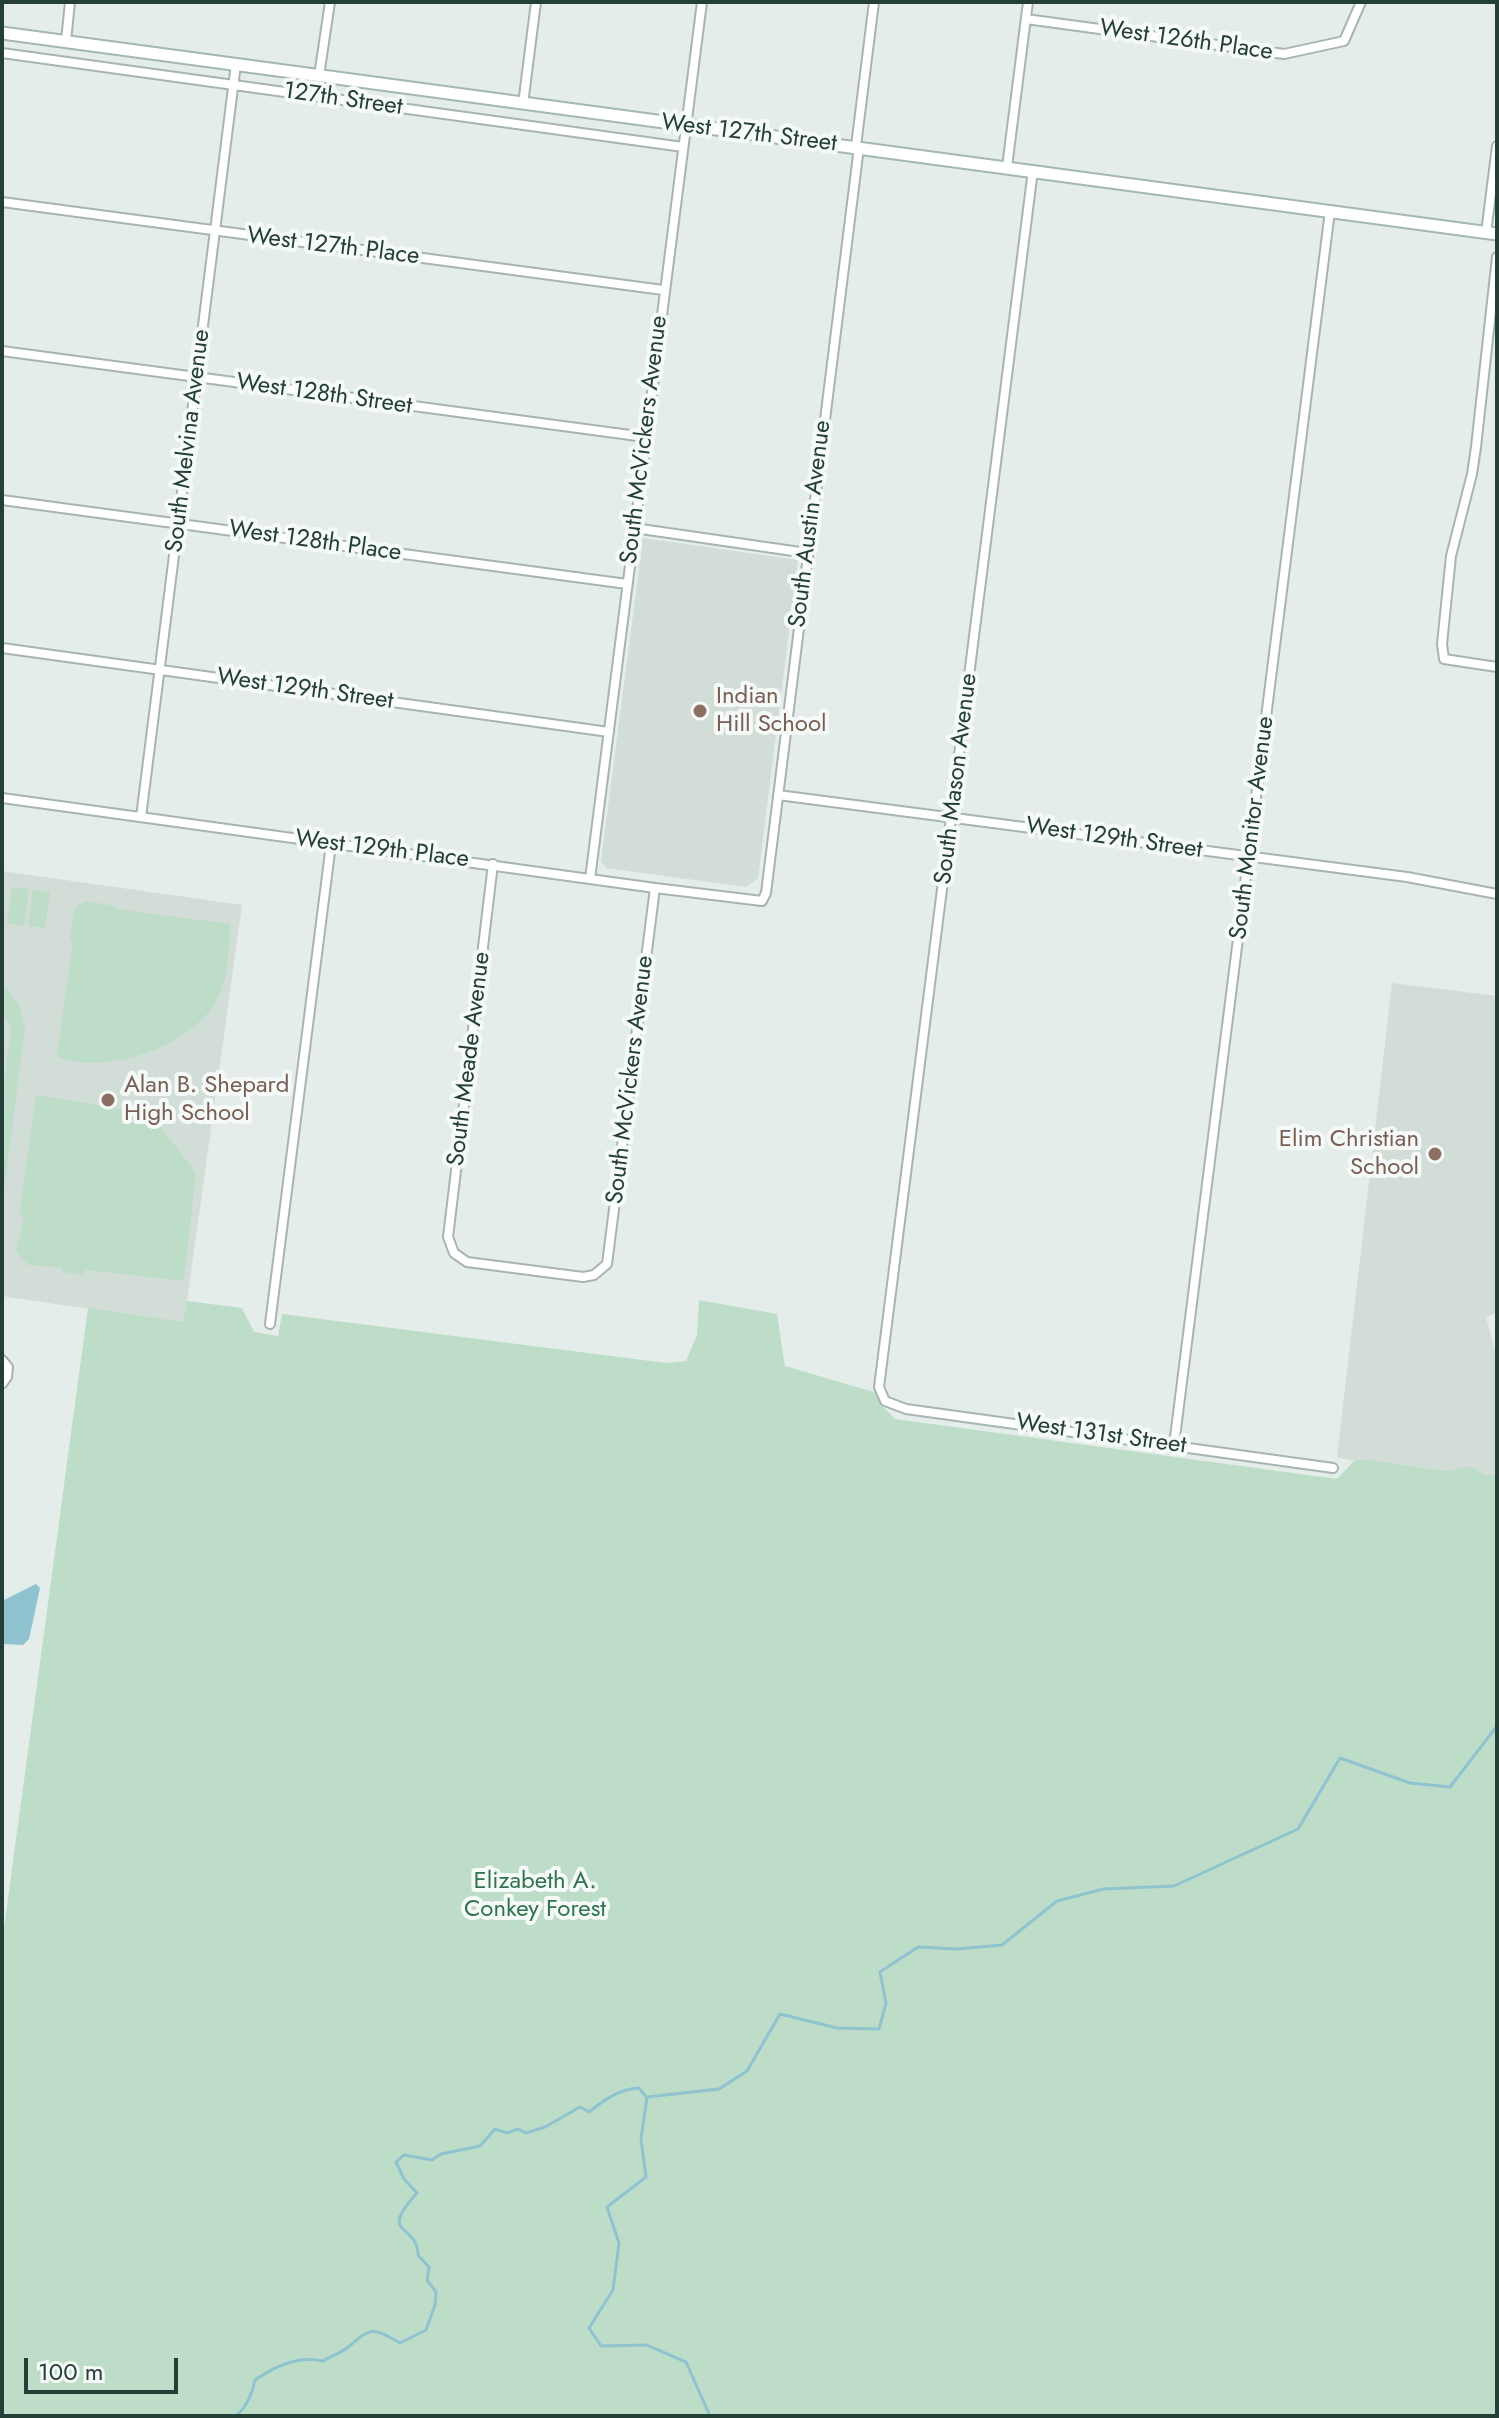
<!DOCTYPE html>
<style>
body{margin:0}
#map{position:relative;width:1499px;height:2418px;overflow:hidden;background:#e4ede9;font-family:Jost,sans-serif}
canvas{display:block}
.frame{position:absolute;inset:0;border:4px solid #243e38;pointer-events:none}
.scale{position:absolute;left:24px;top:2358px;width:154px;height:36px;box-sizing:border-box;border:4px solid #243e38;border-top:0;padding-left:10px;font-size:24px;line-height:28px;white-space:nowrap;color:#243e38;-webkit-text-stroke:6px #f5f9f7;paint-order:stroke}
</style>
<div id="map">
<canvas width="1499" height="2418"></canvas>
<div class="frame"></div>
<div class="scale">100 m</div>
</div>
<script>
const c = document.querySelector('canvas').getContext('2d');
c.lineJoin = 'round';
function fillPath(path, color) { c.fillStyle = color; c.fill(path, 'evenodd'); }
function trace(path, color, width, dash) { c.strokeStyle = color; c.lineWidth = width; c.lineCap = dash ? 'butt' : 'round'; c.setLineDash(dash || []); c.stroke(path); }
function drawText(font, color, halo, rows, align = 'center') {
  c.font = font + ' Jost,sans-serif'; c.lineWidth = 8; c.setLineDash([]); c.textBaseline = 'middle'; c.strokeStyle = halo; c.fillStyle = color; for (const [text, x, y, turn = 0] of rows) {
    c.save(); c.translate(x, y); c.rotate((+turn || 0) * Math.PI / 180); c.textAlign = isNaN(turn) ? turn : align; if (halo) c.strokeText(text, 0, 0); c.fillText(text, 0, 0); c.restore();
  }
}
const built = new Path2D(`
 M643 538 798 560 758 878 746 887 606 868 601 861Z
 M2 871 242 905 184 1323 2 1296Z
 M1392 983 1497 996V1313L1486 1317 1497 1358V1474L1485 1475 1472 1466 1445 1471 1363 1459 1354 1461 1337 1457Z`);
const green = new Path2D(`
 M12 887 29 889 24 926 7 923Z
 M33 890 50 892 45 928 28 926Z
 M85 901 116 906V909L230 924C229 948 229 975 218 997 197 1044 105 1078 57 1056L73 941 70 939 74 909Z
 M2 984 19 1004 25 1027 2 1206V1100L11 1029 2 1008Z
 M36 1095 151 1114 196 1173 184 1281 85 1270 84 1275 62 1272V1268L28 1265 16 1251 24 1217 19 1215Z
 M699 1300 777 1314 785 1366 877 1393 882 1406 895 1419 1337 1479 1354 1461 1363 1459 1445 1471 1472 1466 1485 1475 1497 1474V2416H2V1943L88 1308 183 1322 187 1301 242 1308 254 1332 278 1336 282 1314 666 1363 686 1361 697 1335Z`);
const water = new Path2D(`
 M36 1584 40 1588 29 1639 23 1645 2 1644V1601Z`);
const stream = new Path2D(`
 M235 2416C246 2409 253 2392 255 2380 275 2366 298 2355 323 2361 330 2357 340 2353 347 2348 371 2328 371 2326 400 2343L426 2330 435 2305 436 2292 427 2280 429 2267 418 2255C417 2222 377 2237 417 2193L404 2179 396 2162 404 2155 432 2160 441 2154 480 2146 495 2129 507 2133 518 2129 526 2133 545 2127 580 2107 589 2112C604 2100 619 2089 639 2088L647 2098
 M710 2416 686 2362 647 2345 601 2346 589 2328 613 2290 619 2243 607 2207 646 2177 641 2139 647 2097 719 2089 747 2071 780 2014 837 2028 879 2029 886 2003 880 1972 918 1947 957 1949 1002 1945 1057 1901 1103 1889 1174 1886 1298 1829 1340 1758 1410 1783 1450 1787 1497 1726`);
const minor = new Path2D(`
 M1026 19 1284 54 1344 41 1361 2
 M66 41 70 2
 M2 53 683 147
 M319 76 330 2
 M523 104 536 2
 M856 146 874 2
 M1007 167 1028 2
 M1033 170 879 1387 885 1401 906 1409 1333 1468
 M2 202 663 290
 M1486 233 1497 146
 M1497 257 1476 447 1472 474 1451 556 1442 644 1444 659 1497 667
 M2 351 645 437
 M2 500 627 584
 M634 528 807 553
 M2 648 609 732
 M778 795 1407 877 1497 894
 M2 798 655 888 762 901 766 893 859 147
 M141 817 236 64
 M493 864 448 1237 454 1253 467 1262 583 1277 594 1275 607 1264 655 888
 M590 879 702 2
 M270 1324 331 844
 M2 1360 8 1367 7 1377 2 1384
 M1174 1445 1330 211`);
const secondary = new Path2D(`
 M2 33 1497 234`);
const markers = [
 [700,711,8,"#8d6e63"],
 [108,1100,8,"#8d6e63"],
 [1435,1154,8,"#8d6e63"]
];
const streetNames = [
 ["West 126th Place",1186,41,8],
 ["127th Street",343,100,8],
 ["West 127th Street",749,134,7],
 ["West 127th Place",333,247,7],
 ["West 128th Street",324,395,8],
 ["South McVickers Avenue",645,440,-83],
 ["South Melvina Avenue",189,441,-83],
 ["South Austin Avenue",811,524,-83],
 ["West 128th Place",315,542,8],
 ["West 129th Street",305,690,8],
 ["South Mason Avenue",957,779,-83],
 ["South Monitor Avenue",1253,828,-83],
 ["West 129th Street",1114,839,8],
 ["West 129th Place",382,850,7],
 ["South Meade Avenue",470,1059,-83],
 ["South McVickers Avenue",631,1080,-83],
 ["West 131st Street",1101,1435,8]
];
const educationNames = [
 ["Indian",716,697],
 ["Hill School",716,725],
 ["Alan B. Shepard",124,1086],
 ["High School",124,1114],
 ["Elim Christian",1419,1140,"right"],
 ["School",1419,1168,"right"]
];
const parkNames = [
 ["Elizabeth A.",535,1882],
 ["Conkey Forest",535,1910]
];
fillPath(built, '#d2ddd8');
fillPath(green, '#beddc8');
fillPath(water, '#8fc3cf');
trace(stream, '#8fc3cf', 3);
trace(minor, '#a7b5b0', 12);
trace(secondary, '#a3b8b2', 15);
trace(minor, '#fff', 8);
trace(secondary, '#fff', 11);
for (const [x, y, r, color] of markers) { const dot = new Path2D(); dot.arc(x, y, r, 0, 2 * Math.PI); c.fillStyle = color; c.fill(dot); trace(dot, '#f5f9f7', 3); }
drawText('24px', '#243e38', '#f5f9f7', streetNames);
drawText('24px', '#785e54', '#f5f9f7', educationNames, 'left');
drawText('24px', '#30734d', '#f5f9f7', parkNames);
</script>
